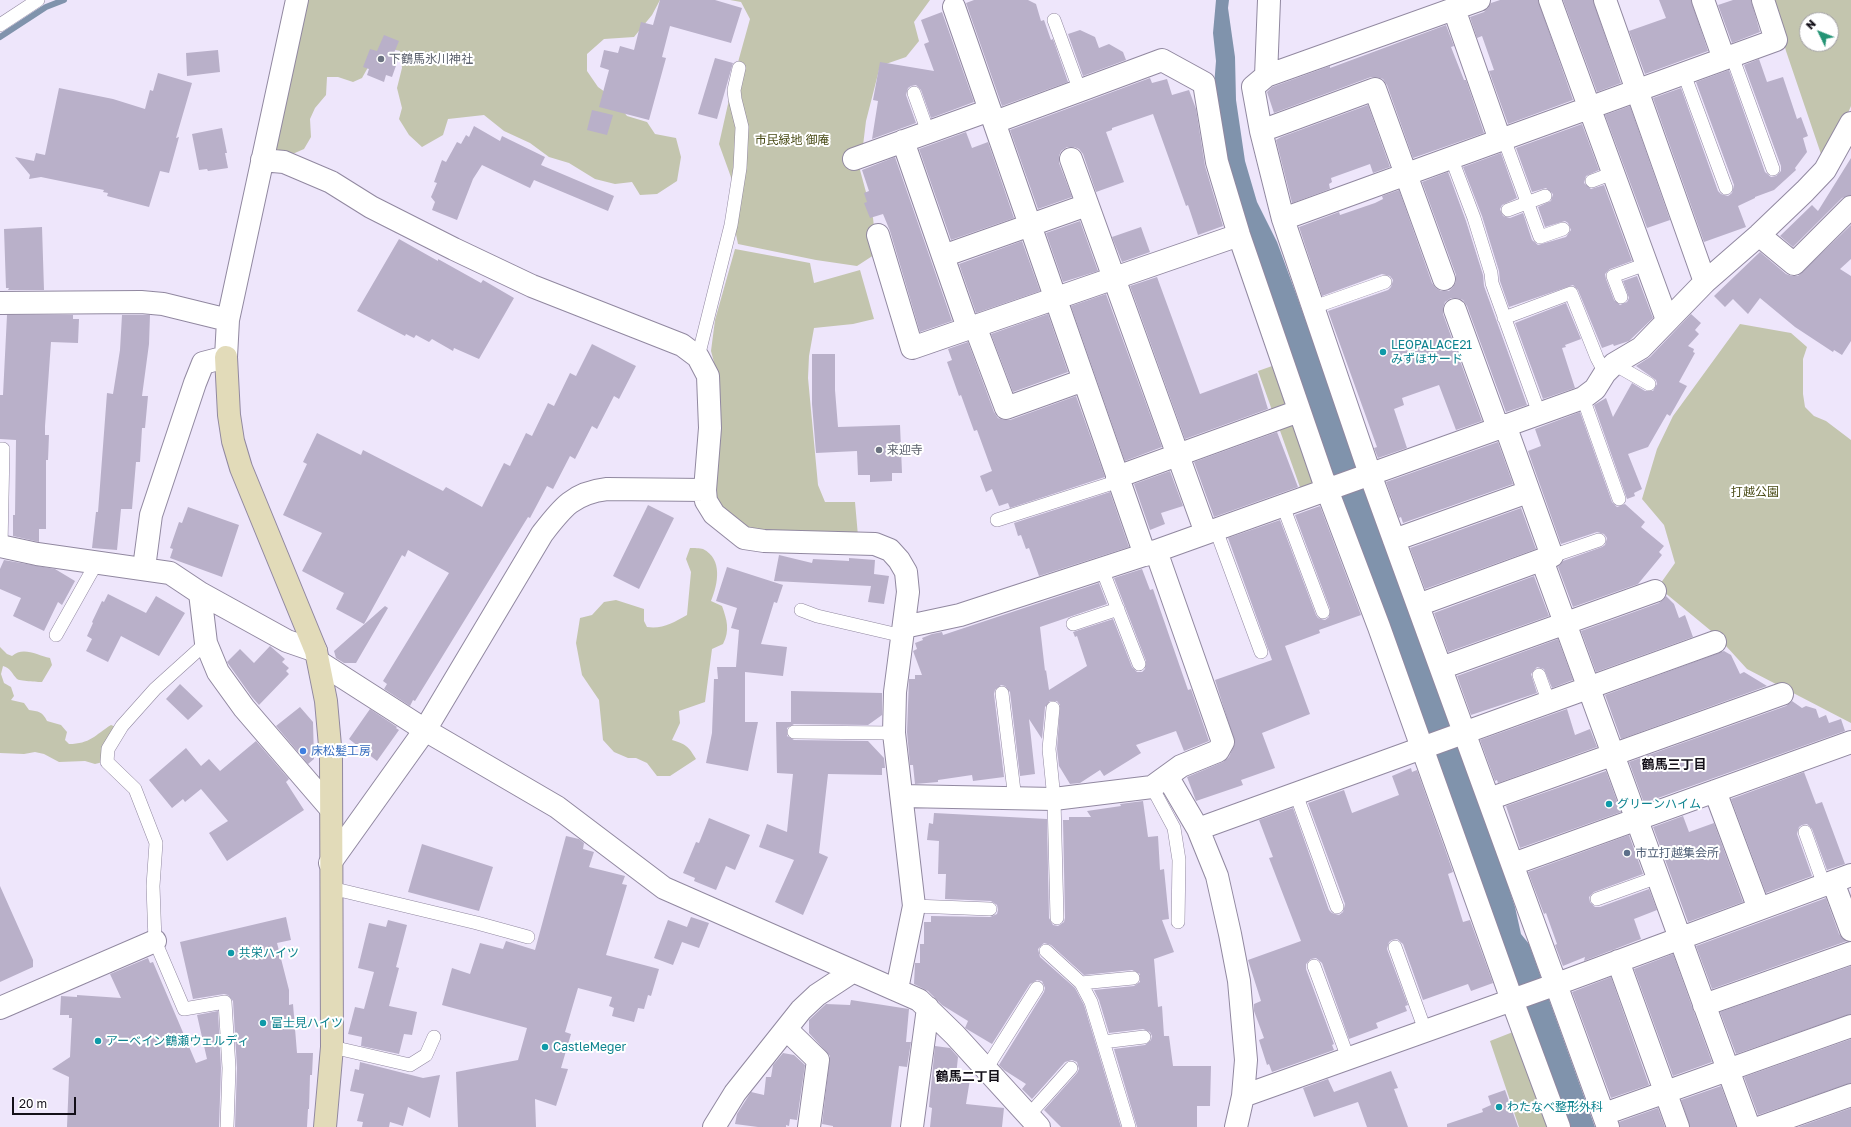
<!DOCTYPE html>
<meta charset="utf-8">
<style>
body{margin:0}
#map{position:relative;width:1851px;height:1127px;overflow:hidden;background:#eee6fb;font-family:"Golos Text",sans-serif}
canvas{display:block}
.north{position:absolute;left:1799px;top:12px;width:40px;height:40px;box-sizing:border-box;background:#fff;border:1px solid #a19fa3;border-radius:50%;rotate:313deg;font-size:11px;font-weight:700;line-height:16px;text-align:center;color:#130f18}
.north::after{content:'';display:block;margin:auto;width:14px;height:18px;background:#239374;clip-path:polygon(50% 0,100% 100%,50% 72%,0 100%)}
.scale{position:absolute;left:12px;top:1097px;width:64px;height:18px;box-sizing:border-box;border:2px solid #130f18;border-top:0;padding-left:5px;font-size:12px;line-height:14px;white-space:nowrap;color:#130f18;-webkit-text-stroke:3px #fff;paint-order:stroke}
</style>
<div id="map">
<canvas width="1851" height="1127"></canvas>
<div class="north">N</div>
<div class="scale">20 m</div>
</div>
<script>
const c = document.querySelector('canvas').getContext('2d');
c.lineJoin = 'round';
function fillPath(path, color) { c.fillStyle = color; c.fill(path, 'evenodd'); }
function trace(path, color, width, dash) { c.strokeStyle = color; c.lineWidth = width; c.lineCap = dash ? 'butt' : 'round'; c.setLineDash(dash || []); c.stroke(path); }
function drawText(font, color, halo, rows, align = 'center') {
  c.font = font + ' "Golos Text","Noto Sans JP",sans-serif'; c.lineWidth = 4; c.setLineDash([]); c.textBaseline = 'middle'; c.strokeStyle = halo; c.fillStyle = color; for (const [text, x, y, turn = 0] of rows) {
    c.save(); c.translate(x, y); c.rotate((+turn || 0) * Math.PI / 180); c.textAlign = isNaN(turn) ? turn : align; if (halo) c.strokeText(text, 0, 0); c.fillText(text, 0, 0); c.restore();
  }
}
const green = new Path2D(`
 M306 0H660L652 15 634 37 604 39 587 54V71L598 87 612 97 627 116 647 122 655 134 676 138 681 157 677 181 657 194 640 195 632 182 615 184 595 179 569 163 549 157 530 143 504 131 484 115 448 119 443 135 422 147 409 135 399 119 402 108 397 88 402 68 400 51 387 48 371 62 362 78 353 82 338 77H327L326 95 315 108 310 119 311 137 304 149 288 156 278 153 274 143 279 117 289 92V71Z
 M730 0H930L914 22 919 41 906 57 880 66 866 121 860 170 873 218 877 253 857 266 816 260 738 244 732 215 736 191 719 144 735 73 750 19 741 2Z
 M1772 0H1851V106L1845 120 1822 157 1786 51ZM1807 20H1831V44H1807Z
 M735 249 810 263 814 283 860 270 874 319 853 324 814 328 809 356 808 378 818 485 825 502H855L858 536 747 531 722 512 714 494 719 381 711 351 715 320Z
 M1740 324 1791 333 1807 347 1803 359V394L1805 407 1814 416 1826 421 1851 440V723L1747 669 1716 635 1658 587 1675 563 1664 525 1642 499 1657 449 1673 416Z
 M1275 365 1288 400 1285 409 1273 413 1258 371Z
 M1294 423 1316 480 1313 486 1301 490 1278 425Z
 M690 548C694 548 700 548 703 549 723 559 718 584 711 601L722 606C727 620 730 630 723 644L712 649 705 702 679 711 680 723 672 740C686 744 689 747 696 759L670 776H657L647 763 636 758H628L614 752 603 740 599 700 582 675 576 643 580 618 592 615 604 602 616 600 644 609V621L647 627C663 629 673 623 687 615L691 572 686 559Z
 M0 647 7 654 12 656C23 646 37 655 50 658L52 665 42 682C38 682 19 681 17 679 12 674 11 668 3 666L1 674 4 683 11 687 14 696 11 700 24 703 29 710C38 711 43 712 47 721L61 725 67 732 65 740 69 744C90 744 95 735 111 725L116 727 103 762 95 764 85 761 59 762 44 754 35 752 24 754 0 753Z
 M1518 1030 1553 1127H1519L1490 1041Z`);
const water = new Path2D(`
 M1216 0H1229L1228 8 1235 57 1236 100 1245 161 1257 202 1277 242 1299 302 1358 468 1479 798 1515 907 1521 934 1529 944 1595 1127H1567L1331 478 1233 196 1214 86 1216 61 1213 33Z`);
const stream = new Path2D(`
 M0 37 46 7 64 0`);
const building = new Path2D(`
 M660 0H715L742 8 731 43 670 26 662 57 666 58 649 120 599 107 609 70 600 67 604 50 618 53 620 46 634 50 641 22 653 25Z
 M974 0H1028L1036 4 1041 21 1044 20 1051 40 1053 39 1068 82 1002 106 966 3Z
 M1500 0H1538L1573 100 1508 124 1489 71 1494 70 1482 36 1477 38 1470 17 1484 12 1488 8 1491 3Z
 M1563 0H1593L1621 83 1597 92Z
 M1659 0H1691L1708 51 1645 74 1629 31 1666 18Z
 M1733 0H1751L1760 32 1732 43 1718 5Z
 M942 12 974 102 931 118 921 90 916 85 911 86 908 88 906 95 916 123 872 139 878 101 873 100 880 62 934 71 924 44 929 42 921 20Z
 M1446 25 1454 46 1451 47 1464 80H1466L1484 133 1413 158 1387 85 1383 79 1377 77H1371L1274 113 1267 92 1272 87 1330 66V68Z
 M1080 30 1095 37 1099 48 1109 44 1123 52 1126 60 1083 76 1068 34Z
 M384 35 399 41 392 58 398 60 392 77 386 75 384 82 367 75 369 69 363 67 370 49 377 51Z
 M218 50 220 72 187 76 186 53Z
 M715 58 733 63 717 119 698 114Z
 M1759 59 1767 82 1783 77 1797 119 1801 117 1808 136 1803 138 1807 152 1795 168 1796 170 1774 190 1755 197V198L1738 206 1746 227 1704 242 1653 98 1681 88 1718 191 1721 194 1728 196 1732 193 1734 185 1696 82 1729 70 1765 172 1771 177 1776 176 1781 171V166L1744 65Z
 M158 73 192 83 176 138 179 137 169 173 160 171 149 207 107 196 108 193 103 192 104 190 41 177 29 179 30 175 15 157 34 161 36 153 45 155 59 88 113 99 145 109 150 90 153 91Z
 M1150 78 1152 83 1167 79 1172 95 1189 90 1196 109 1205 166 1223 226 1198 235 1188 205 1186 206 1153 114 1112 128V130L1106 132 1124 182 1096 192 1083 154 1079 149 1074 147H1067L1061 151 1059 156V163L1072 197 1038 209 1010 130Z
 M1368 105 1390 167 1373 173 1370 164 1331 178 1332 182 1329 184 1330 189 1292 203 1276 140 1281 137Z
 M1630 106 1670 220 1647 228 1605 115Z
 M592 110 613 115 607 135 587 130Z
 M1582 124 1599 170 1586 176 1584 183 1591 189 1604 185 1632 261 1610 269 1605 274 1606 279 1614 300 1620 305 1627 302 1629 298 1623 281 1637 276 1653 318 1629 341 1614 346 1613 344 1602 348 1578 290 1573 285 1509 307 1500 281 1499 271 1482 216 1463 167 1501 153 1517 198 1502 205 1500 209 1503 216 1510 218 1523 213 1532 240 1538 245 1566 237 1571 230 1568 223 1565 221 1545 227 1538 207 1551 201 1553 194 1546 188 1532 192 1516 148Z
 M474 126 500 141 502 136 545 157 541 165 614 196 608 211 534 180 530 188 482 165 473 179 457 220 432 210 435 202 431 197 437 183 434 182 442 160 446 162 457 142 461 144 466 135 469 137Z
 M222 128 227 153H225L228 168 208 171 207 169 199 170 192 134Z
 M966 132 972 148 988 142 1014 218 951 240 919 149Z
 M895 157 952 321 920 332 890 231 883 214 870 218 864 203 867 202 864 193 869 191 862 170Z
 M1851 158V195L1842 198 1793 247 1780 236 1812 205 1818 211Z
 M1448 172 1466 221 1483 275 1484 286 1527 405 1506 412 1467 306 1463 300 1457 298H1451L1445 302 1443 308V314L1482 421 1456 430 1439 385 1402 398 1404 405 1394 409 1407 448 1378 458 1374 448 1377 447 1328 311 1388 290 1391 287 1393 280 1390 276 1382 274 1322 296 1299 227 1339 212 1340 215 1375 203 1383 199 1382 196 1399 190 1432 283 1436 288 1441 291H1449L1453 287 1456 282V275L1422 182Z
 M1080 221 1098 271 1063 282 1046 233Z
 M1851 225V259L1840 269 1851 276V341L1842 355 1834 350 1833 352 1795 327 1760 298 1748 314 1733 299 1725 307 1714 296 1760 252 1786 274 1792 276H1798Z
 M42 227 44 290H8L9 288H6L4 229Z
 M1141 227 1150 252 1122 262 1112 237Z
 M399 239 438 261V259L481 283 483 280 514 298 479 359 454 348 453 351 432 339 429 342 416 335 414 338 406 334 405 336 357 311Z
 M1022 241 1040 291 976 313 959 264Z
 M1157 277 1200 394 1257 373 1268 409 1185 439 1130 286Z
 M1106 294 1162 447 1125 461 1071 306Z
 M1566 303 1581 339 1565 345 1566 347 1562 348 1575 388 1543 399 1515 323Z
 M1048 314 1068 372 1013 392 991 334Z
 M1691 314 1701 323 1695 330 1699 334 1688 346 1694 349 1693 352 1695 353 1679 382 1687 386 1670 416 1667 414 1648 447 1628 454 1642 489 1634 493 1635 496 1627 499 1594 405 1606 398 1613 417 1632 383 1645 391H1653L1657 384 1656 380 1636 366 1650 357Z
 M7 315H73V319H79L78 343 51 342 45 426V435H49L48 460H46V529H39V542L13 536V515H15L16 440 0 439V395H3Z
 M122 315H150L149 344 142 396H148L145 428H142L140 462H136L132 509H121L117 550 92 548 96 512H98L107 393 113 394 120 350Z
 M968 342 994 412 998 418 1004 420H1010L1076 396 1105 477 1010 508 1008 503 999 506 992 489 986 492 980 476 992 471 977 430 974 431 961 395 959 396 947 362 952 360 948 349Z
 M592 344 636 366 619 399 614 396 597 429 592 426 575 459 570 456 553 489 547 486 530 518 528 517 415 701 413 700 410 706 384 689 387 684 383 681 449 573 408 550 405 557 402 555 364 624 336 609 344 593 302 571 322 533 283 515 307 464 303 462 317 433 361 455 363 450 443 491 446 487 482 507 504 463 510 466 526 433 532 436 548 403 554 406 570 373 576 376Z
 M812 354H835V390L838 427 900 425 902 473H892V481L870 482V475H858L857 451 816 453 812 404Z
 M1580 412 1612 502 1617 507 1625 504 1645 522 1641 527 1664 546 1659 552 1662 555 1638 584 1573 607 1558 567 1563 561 1602 547 1605 545 1607 538 1604 534 1597 532 1561 544 1528 451 1541 446 1535 429Z
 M1277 432 1298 487 1214 517 1194 462Z
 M1498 442 1513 484 1403 523 1401 517 1399 518 1386 482Z
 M1170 471 1183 506 1161 513 1165 524 1150 530 1134 484Z
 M1110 492 1129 547 1039 576 1029 548 1026 549 1021 535 1018 536 1014 523Z
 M648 505 674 518 639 589 613 576Z
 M1320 506 1361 615 1319 630 1320 633 1285 646 1310 714 1262 733 1275 768 1241 780 1243 785 1196 801 1187 777 1223 762 1229 757 1235 743 1215 680 1272 660 1228 538 1280 520 1316 615 1318 618 1325 620 1329 617 1330 609 1295 515Z
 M188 507 239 525 222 577 170 558 173 549 170 548 179 522 182 523Z
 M1521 508 1536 549 1425 589 1410 548Z
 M779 555 812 563 813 559 849 561V558L875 560 874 574 889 576 884 604 868 602 871 586 774 581Z
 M4 560 55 569 75 581 62 605 58 602 44 631 13 616 21 598 0 589V569Z
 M727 567 783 585 777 603 774 602 761 644 787 647 783 676 745 672V722H758L748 771 706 763 712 733 714 679H718L717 667H736L739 630 731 628 737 608 716 601Z
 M1142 569 1150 590 1153 589 1188 690 1191 689 1209 741 1184 751 1176 731 1136 745 1141 753 1104 776 1100 770 1080 783 1070 784 1059 766 1057 749 1060 705 1057 701H1050L1045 707 1042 739 1029 719 1035 774 1020 776 1010 692 1005 686 1001 685 995 690 994 694 1004 777 973 781 972 775 938 780V782L915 784 913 765H910L907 732 909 679H915V675H922L913 651 917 649 915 643 923 640 922 638 932 634 942 632 943 635 1099 583 1107 604 1040 627 1045 671 1046 670 1049 690 1087 666 1077 636 1075 637 1073 632 1113 619 1132 667 1137 672H1142L1145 669 1146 661 1114 578Z
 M1534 576 1549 616 1448 652 1434 613Z
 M108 594 146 613 156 596 185 613 159 656 121 636 108 662 86 651 92 639 87 636 93 623 92 622 102 601 104 602Z
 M1666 596 1674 604 1679 618 1685 615 1693 637 1596 672 1581 631 1659 603Z
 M385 606 388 608 356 663H344L336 658 334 651Z
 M1558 639 1573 680 1552 688 1544 669 1537 667 1531 674 1537 693 1471 715 1457 676Z
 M270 646 285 659 282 662 289 668 286 671 289 674 259 705 252 697 227 662 240 649 254 663Z
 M1724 651 1731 655 1740 674 1744 672 1767 686 1621 739 1605 695Z
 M180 684 203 706 188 720 166 699Z
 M791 691 882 693V715L868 725 794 724 787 728V736L794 740 868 741 884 758 885 768H882V775L828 774 819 853 828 857 803 915 775 902 794 860 759 847 767 824 787 832 793 774 777 773 776 722H791Z
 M1792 701 1802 708 1806 706 1816 709 1819 718 1826 715 1829 723 1841 719 1845 731 1644 803 1629 762 1786 706Z
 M300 707 313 722 314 759 308 764 276 726Z
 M370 709 397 727 396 728 399 730 377 761 349 739Z
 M1567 709 1575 735 1590 729 1597 747 1498 783 1497 780 1495 781 1480 740Z
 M256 741 289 779 286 782 304 810 227 861 209 833 228 821 201 789 185 802 183 799 172 808 149 780 186 748 201 766 209 759 220 771Z
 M1411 768 1412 772 1417 770 1453 872 1448 874 1463 922 1470 920 1493 983 1471 991 1468 984 1423 1000 1403 944 1397 939 1392 940 1389 942 1387 949 1408 1005 1405 1006 1407 1011 1376 1023 1378 1028 1349 1039 1322 963 1316 958 1311 959 1306 964V969L1334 1044 1332 1045 1334 1050 1272 1072 1269 1064 1267 1065 1259 1040 1264 1038 1254 1011V1004L1261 1001 1248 960 1301 941 1269 858 1273 857 1259 820 1293 808 1329 910 1332 913 1339 915 1343 912 1345 904 1308 803 1344 790 1352 813 1399 795 1392 776Z
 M1606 771 1621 812 1520 848 1506 806Z
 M1804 772 1816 804 1822 802 1845 864 1827 870 1812 829 1807 824 1802 825 1799 827 1797 834 1812 876 1766 893 1731 799Z
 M1143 801 1148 837 1158 836 1160 870 1164 869 1169 919 1162 920 1174 952 1154 959 1158 1007 1162 1006 1164 1036H1169L1173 1066H1211L1210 1106H1197V1127H1137L1114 1049 1145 1045 1151 1040 1152 1036 1150 1032 1143 1029 1109 1033 1099 1000 1094 990 1134 986 1140 982V974L1132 970 1084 975 1051 945 1044 943 1038 949 1040 957 1075 988 1084 1005 1121 1127H1061L1044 1110 1077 1073 1079 1069 1077 1062 1072 1060 1065 1062 1032 1099 1022 1089 1026 1084 1004 1070 999 1065 1044 992 1045 988 1042 981 1037 980 1030 984 992 1044 965 1028 968 1021 942 1005 928 991 914 984 915 963H920V944H924V922H931V916L990 917 997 914 998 910 997 905 991 901 945 899 946 874H938L939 841 927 840 929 823 933 824 934 813 1047 819 1049 918 1053 925 1058 926 1064 922 1065 918 1063 820H1069V817H1091L1087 811 1121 806 1120 804Z
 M1683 816 1689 832 1714 823 1743 902 1688 922 1653 827Z
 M709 818 750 835 735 870 726 866 716 890 694 881 695 878 683 873 696 842 699 843Z
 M1629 835 1643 874 1594 892 1589 897 1590 902 1595 907H1600L1649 889 1657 910 1634 919 1641 939 1584 961 1585 957 1563 966 1555 945 1557 944 1546 913 1544 914 1528 872Z
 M566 836 579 839 584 843 583 849 594 852 589 867 625 876 622 884 627 885 606 955 659 969 651 996 648 995 644 1009 638 1008 634 1022 612 1016 614 1008 609 1006 612 997 578 988 565 1032 571 1034 561 1068 568 1069 556 1106 535 1099 536 1127H458L456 1072 518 1060 527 1028 442 1005 452 968 470 974 480 943 503 949 506 941 535 950Z
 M422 844 493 867 479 911 408 892Z
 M0 886 33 960V967L0 982Z
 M1826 898 1839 934 1847 941 1712 989 1696 946Z
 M286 917 291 940 277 943 289 990V1005L293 1004 297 1053H313L312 1075H310L309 1109H308L307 1127H235L237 1068 233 1001 228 995 224 994 193 999 180 942Z
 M691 917 709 923 699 948 682 942 673 965 654 958 668 920 687 927Z
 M388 920 407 925 396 967 399 968 389 1006 417 1012 412 1035 404 1034 399 1054 361 1046 362 1037 348 1034 355 1007 364 1009 374 972 358 968 369 923 386 927Z
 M1673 954 1712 1062 1673 1076 1634 969Z
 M148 958 150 963 153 962 196 1063 207 1059 197 1015 218 1011 221 1068 219 1127H67L69 1077 52 1069 70 1057 72 1018H69V1015H60L61 996 77 997V995L121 998 110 974Z
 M1851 966V1014L1736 1054 1720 1012Z
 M1611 977 1649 1085 1611 1098 1572 992Z
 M851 1000 909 1009 906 1042H911L907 1067 899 1066 891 1127H833V1126L822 1124 830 1056 809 1033V1020L826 1004 850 1005Z
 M1851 1039V1083L1758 1115 1744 1077Z
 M935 1046 950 1048 958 1057 956 1076 970 1079 966 1104 1004 1108 1002 1127H930L932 1108 929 1107Z
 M783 1053 794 1055 805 1065 797 1120 790 1119 789 1126 786 1125V1127H758L735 1124 737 1114 751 1092 764 1095 766 1077H771L773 1065Z
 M360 1062 423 1078 440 1075 430 1118 408 1107 403 1126 390 1122 389 1127H362L363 1122 357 1121 364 1094 350 1091 355 1069 359 1070Z
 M1391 1071 1398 1088 1394 1089 1408 1127H1367L1358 1102 1314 1117 1303 1088 1328 1079 1334 1092Z
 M1721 1086 1736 1127H1690L1681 1100Z
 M1505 1090 1518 1127H1447V1124L1483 1112 1482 1109 1491 1105 1488 1096Z
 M1658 1108 1665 1127H1620L1619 1122Z
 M1851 1108V1127H1798Z`);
const lane = new Path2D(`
 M1054 20 1080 91
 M0 25 38 0
 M1732 56 1773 169
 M1684 74 1726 188
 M914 93 928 132
 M1504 139 1540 237 1563 229
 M1451 157 1474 218 1491 273 1492 283 1539 413
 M1592 181 1613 173
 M1508 210 1545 196
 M1621 297 1613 276 1646 264
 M1314 307 1385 282
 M1504 318 1571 293 1597 358 1605 373
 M698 357 731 225 740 168 742 127 735 99 734 90 739 68
 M1614 364 1649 384
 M1583 398 1619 499
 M0 449H3L1 546
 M1283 506 1323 612
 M997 520 1119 481
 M1216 530 1261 652
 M1552 556 1599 540
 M1102 569 1139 664
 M801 610 817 616 903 636
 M1073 624 1118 609
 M56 635 97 562
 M206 643 155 689 122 726 108 749 107 762 135 789 156 843 153 886 155 941 184 1009 225 1002 229 1068 227 1127
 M1539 675 1549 703
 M1002 693 1015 799
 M1053 708 1049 749 1054 799 1057 918
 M794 732 894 733
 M1152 787 1174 828 1179 860 1178 922
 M1296 794 1337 907
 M1805 832 1824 885
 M331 888 477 923 528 937
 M1597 899 1658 877
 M914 906 990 909
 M1395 947 1425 1030
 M1046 951 1081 983 1091 1002 1129 1127
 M1314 966 1348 1058
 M1081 983 1133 978
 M1103 1042 1144 1037
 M332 1047 410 1065 426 1055 434 1037
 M986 1069 1037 988
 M1028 1116 1071 1068`);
const street = new Path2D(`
 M1479 0 1266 76 1253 87 1261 131 1283 219 1370 474 1608 1127
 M1550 0 1667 320
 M1605 0 1705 282
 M1703 0 1724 59
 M954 7 1145 555
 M1454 9 1500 140
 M1266 76 1269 0
 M995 122 1162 60 1204 83 1217 162 1239 235 1323 479 1379 627 1512 1000 1559 1127
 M1261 131 1375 89 1444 279
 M903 141 968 328
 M854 159 990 110
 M1071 159 1206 533
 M262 160 284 162 331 182 371 207 454 249 532 286 682 345 698 357 708 376 710 428 705 490 706 501 714 514 744 538 764 541 875 544 890 550 899 560 906 572 908 592 895 692 894 733 914 906 897 989
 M1283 219 1776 40 1763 0
 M878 235 912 348 1239 235
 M1759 235 1794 264 1851 207
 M943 256 1087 205
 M0 303 141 302 163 304 228 320
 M1455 310 1498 428
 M975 326 1006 408 1084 380
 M1117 477 1299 411
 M1394 540 1528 492
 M0 546 37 554 170 573 200 593 287 641 316 651
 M1542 560 1749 1127
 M144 568 151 515 195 383 203 363 226 357 228 320 297 0
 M200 593 206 643 218 672 244 708 331 809
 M1418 605 1552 556 1505 425
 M904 627 960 615 1156 551 1583 398 1595 389 1605 373 1614 364 1641 348 1705 282 1759 235 1805 191 1825 170 1851 123
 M319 662 425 730 557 807 664 888 919 1000 955 1035 1039 1127
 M1441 668 1655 591
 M1167 776 1198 829 1217 876 1230 934 1239 981 1246 1060 1243 1096 1236 1127
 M1715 791 1759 909
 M902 796 1054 799 1152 787 1181 766 1218 751 1223 742 1156 551
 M1489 799 1782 694
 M1198 829 1715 642
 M330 863 425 730 542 534C562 508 573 493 607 489L705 490
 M1513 864 1851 742
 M1833 882 1851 930
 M1618 961 1678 1127
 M1704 1005 1851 953
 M0 1008 155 941
 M786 1029 818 1060 809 1127
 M1243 1096 1557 984 1851 875
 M1604 1114 1851 1026
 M714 1127 735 1093 801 1010 817 995 852 972
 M912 1127 928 1008
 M1761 1127 1851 1095`);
const secondary = new Path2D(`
 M226 357 229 415 233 441 241 468 316 651 326 701 331 757 332 1047 325 1127`);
const markers = [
 [381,59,4,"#6b7280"],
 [1383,352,4,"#0f9aa8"],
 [879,450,4,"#6b7280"],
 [303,751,4,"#3f7fe0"],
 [1609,804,4,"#0f9aa8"],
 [1627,853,4,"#5c6f8a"],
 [231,953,4,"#0f9aa8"],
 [263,1023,4,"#0f9aa8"],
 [98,1041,4,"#0f9aa8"],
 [545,1047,4,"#0f9aa8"],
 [1499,1107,4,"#0f9aa8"]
];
const worshipNames = [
 ["下鶴馬氷川神社",389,59],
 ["来迎寺",887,450]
];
const parkNames = [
 ["市民緑地 御庵",792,140],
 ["打越公園",1755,492]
];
const cultureNames = [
 ["LEOPALACE21",1391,345],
 ["みずほサード",1391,359],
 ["グリーンハイム",1617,804],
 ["共栄ハイツ",239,953],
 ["富士見ハイツ",271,1023],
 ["アーベイン鶴瀬ウェルディ",106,1041],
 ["CastleMeger",553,1047],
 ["わたなべ整形外科",1507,1107]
];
const shopNames = [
 ["床松髪工房",311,751]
];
const serviceNames = [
 ["市立打越集会所",1635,853]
];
const neighbourhoodNames = [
 ["鶴馬三丁目",1674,765],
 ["鶴馬二丁目",968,1077]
];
fillPath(green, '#c3c5ae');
fillPath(water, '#8093ac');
trace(stream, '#8093ac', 6);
fillPath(building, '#b9b0c9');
trace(lane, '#9188a0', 14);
trace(street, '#9188a0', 24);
trace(secondary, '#9188a0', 24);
trace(lane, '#fff', 13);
trace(street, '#fff', 22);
trace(secondary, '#e2dbb9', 22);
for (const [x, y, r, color] of markers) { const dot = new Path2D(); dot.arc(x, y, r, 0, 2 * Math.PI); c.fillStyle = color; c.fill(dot); trace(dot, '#fff', 1.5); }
drawText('12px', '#5b616d', '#fff', worshipNames, 'left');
drawText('12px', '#494b16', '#fff', parkNames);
drawText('12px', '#0d838f', '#fff', cultureNames, 'left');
drawText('12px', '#366cbe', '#fff', shopNames, 'left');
drawText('12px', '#4e5e75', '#fff', serviceNames, 'left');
drawText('bold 13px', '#130f18', '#fff', neighbourhoodNames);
</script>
